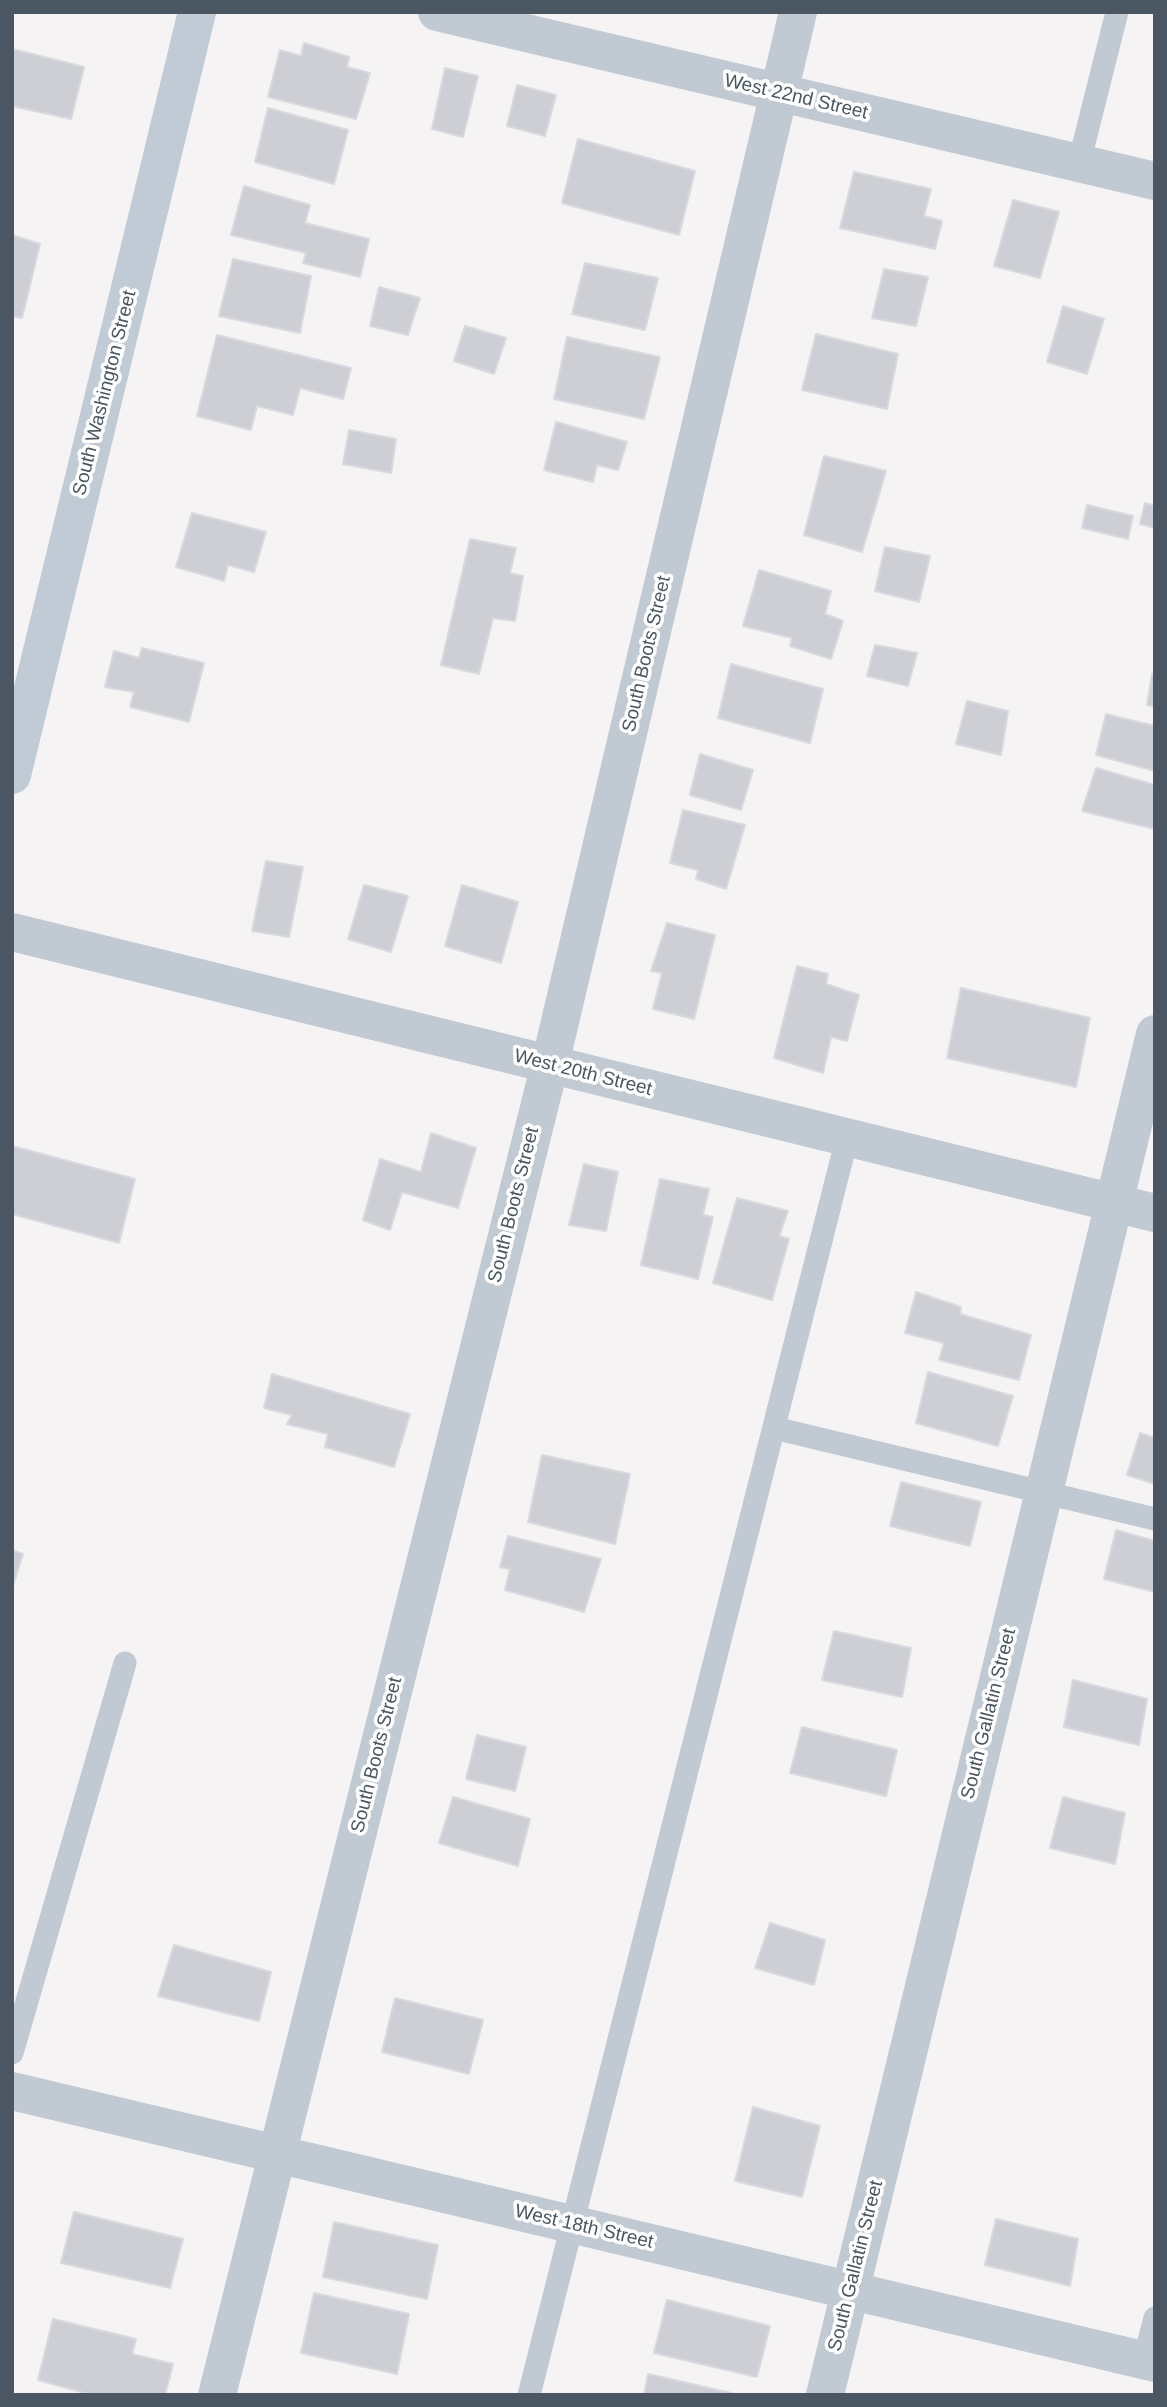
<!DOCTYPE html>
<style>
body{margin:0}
#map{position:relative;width:1167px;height:2407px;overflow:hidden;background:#f5f3f3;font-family:Helvetica,sans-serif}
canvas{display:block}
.frame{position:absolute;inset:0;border:14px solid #4a5661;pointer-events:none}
</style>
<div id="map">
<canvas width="1167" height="2407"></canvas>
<div class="frame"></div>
</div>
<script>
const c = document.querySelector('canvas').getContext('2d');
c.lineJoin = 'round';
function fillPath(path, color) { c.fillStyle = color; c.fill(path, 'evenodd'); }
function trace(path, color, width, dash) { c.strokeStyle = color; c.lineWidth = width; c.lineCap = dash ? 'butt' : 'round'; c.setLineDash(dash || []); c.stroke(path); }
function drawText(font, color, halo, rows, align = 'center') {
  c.font = font + ' Helvetica,sans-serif'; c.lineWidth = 7; c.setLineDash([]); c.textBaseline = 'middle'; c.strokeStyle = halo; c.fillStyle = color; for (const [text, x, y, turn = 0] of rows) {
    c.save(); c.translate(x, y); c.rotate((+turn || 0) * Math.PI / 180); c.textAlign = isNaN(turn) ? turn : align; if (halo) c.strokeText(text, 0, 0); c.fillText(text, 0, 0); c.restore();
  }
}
const building = new Path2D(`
 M304 43 349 57 347 67 370 73 356 119 268 97 280 50 301 56Z
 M12 49 84 67 71 119 12 106Z
 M445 68 478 76 463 137 432 129Z
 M517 85 556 95 545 136 507 126Z
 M268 108 348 130 334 184 255 162Z
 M578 139 695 171 679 235 562 203Z
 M854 172 931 189 924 216 942 221 935 249 840 228Z
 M244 186 310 205 305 223 369 239 360 277 303 263 306 253 231 235Z
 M1013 200 1059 212 1040 278 994 266Z
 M12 235 40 244 22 318 12 316Z
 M233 259 311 276 300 333 219 316Z
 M585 263 658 278 645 330 572 314Z
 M884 269 928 277 916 326 872 318Z
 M379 287 420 298 408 335 370 326Z
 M1063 306 1104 319 1087 374 1047 362Z
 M465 326 506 338 494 374 454 361Z
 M816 334 898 354 887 409 802 390Z
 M217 335 351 368 343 399 300 388 293 415 257 406 251 430 197 416Z
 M567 337 660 357 644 419 554 399Z
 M556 422 627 442 618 470 597 465 593 482 544 470Z
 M349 430 396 439 391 473 343 464Z
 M824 456 886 471 862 552 804 535Z
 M1145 503 1155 506V528L1140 524Z
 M1087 505 1133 516 1128 539 1082 528Z
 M192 513 266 532 254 572 228 565 224 581 176 567Z
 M470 539 516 548 510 573 523 576 515 621 493 618 479 674 441 665Z
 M885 547 930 556 919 602 875 591Z
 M759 570 831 591 825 614 843 621 831 659 790 646 792 638 743 626Z
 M875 645 917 653 908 686 867 676Z
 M142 648 204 663 189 722 130 707 134 692 105 687 114 651 139 658Z
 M731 664 823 689 810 743 718 718Z
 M1152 674H1155V707L1147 705Z
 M967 701 1008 711 1001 755 956 744Z
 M1106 714 1155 726V771L1096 755Z
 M700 754 753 770 741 810 690 795Z
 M1096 768 1155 785V829L1082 811Z
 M683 810 745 825 726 889 696 879 698 870 670 863Z
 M266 861 303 867 289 937 252 931Z
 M364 885 408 896 391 952 348 939Z
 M462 885 518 902 501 963 445 946Z
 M667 923 715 935 694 1019 653 1009 662 973 651 971Z
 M797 966 828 974 826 984 859 995 847 1041 831 1037 823 1073 774 1058Z
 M961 988 1090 1018 1076 1087 947 1058Z
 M431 1133 476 1148 458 1208 402 1192 390 1230 363 1220 380 1159 421 1172Z
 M12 1146 135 1179 119 1243 12 1214Z
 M584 1164 618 1172 606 1231 569 1225Z
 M660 1179 709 1189 703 1215 713 1217 698 1279 641 1265Z
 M737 1198 788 1211 779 1236 789 1239 772 1300 713 1283Z
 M916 1292 961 1307 960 1314 1031 1335 1019 1380 939 1360 944 1343 905 1333Z
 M928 1372 1013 1396 998 1446 916 1423Z
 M272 1374 410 1414 394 1467 325 1447 328 1434 287 1424 292 1415 264 1408Z
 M1140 1433 1155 1438V1484L1127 1475Z
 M542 1455 630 1474 615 1544 528 1522Z
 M901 1482 981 1502 970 1546 890 1526Z
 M1116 1530 1155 1541V1592L1104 1579Z
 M508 1536 601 1559 584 1612 505 1590 510 1569 500 1567Z
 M12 1550 23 1554 12 1589Z
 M834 1631 911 1648 902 1697 822 1680Z
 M1073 1680 1147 1699 1139 1745 1064 1727Z
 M802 1727 897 1750 886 1796 790 1773Z
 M477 1735 526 1747 515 1791 466 1779Z
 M453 1797 530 1819 518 1866 439 1843Z
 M1063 1797 1125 1813 1115 1864 1050 1848Z
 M770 1923 825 1940 814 1985 755 1968Z
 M174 1945 271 1972 259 2021 158 1996Z
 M395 1998 483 2020 469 2074 382 2052Z
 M753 2107 820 2126 802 2197 735 2181Z
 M74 2212 183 2239 170 2288 61 2263Z
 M996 2219 1078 2239 1070 2286 985 2265Z
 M334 2222 438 2245 427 2299 323 2277Z
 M314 2293 409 2314 397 2374 301 2353Z
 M667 2300 770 2326 757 2377 654 2353Z
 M53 2319 136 2339 132 2354 173 2364 165 2395H92L38 2380Z
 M648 2374 740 2395H644Z`);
const lane = new Path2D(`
 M1079 163 1117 12
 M774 1428 1155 1519
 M12 2053 125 1663
 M1144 2360 1155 2318
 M529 2395 847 1138`);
const street = new Path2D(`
 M437 12 1155 181
 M12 932 1155 1213
 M12 2091 1155 2363
 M217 2395 550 1064 798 12
 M825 2395 1155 1034`);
const secondary = new Path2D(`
 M12 775 197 12`);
const streetNames = [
 ["West 22nd Street",796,97,13],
 ["South Washington Street",105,393,-76],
 ["South Boots Street",647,654,-77],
 ["West 20th Street",583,1073,14],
 ["South Boots Street",514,1205,-76],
 ["South Gallatin Street",989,1714,-76],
 ["South Boots Street",377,1755,-76],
 ["West 18th Street",584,2227,13],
 ["South Gallatin Street",856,2266,-76]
];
fillPath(building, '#cdcfd5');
trace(building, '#d7d9de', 2);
trace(lane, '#c1cad2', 23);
trace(street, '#c1cad2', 38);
trace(secondary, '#c1cbd6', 38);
drawText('19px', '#4a5661', '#fff', streetNames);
</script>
